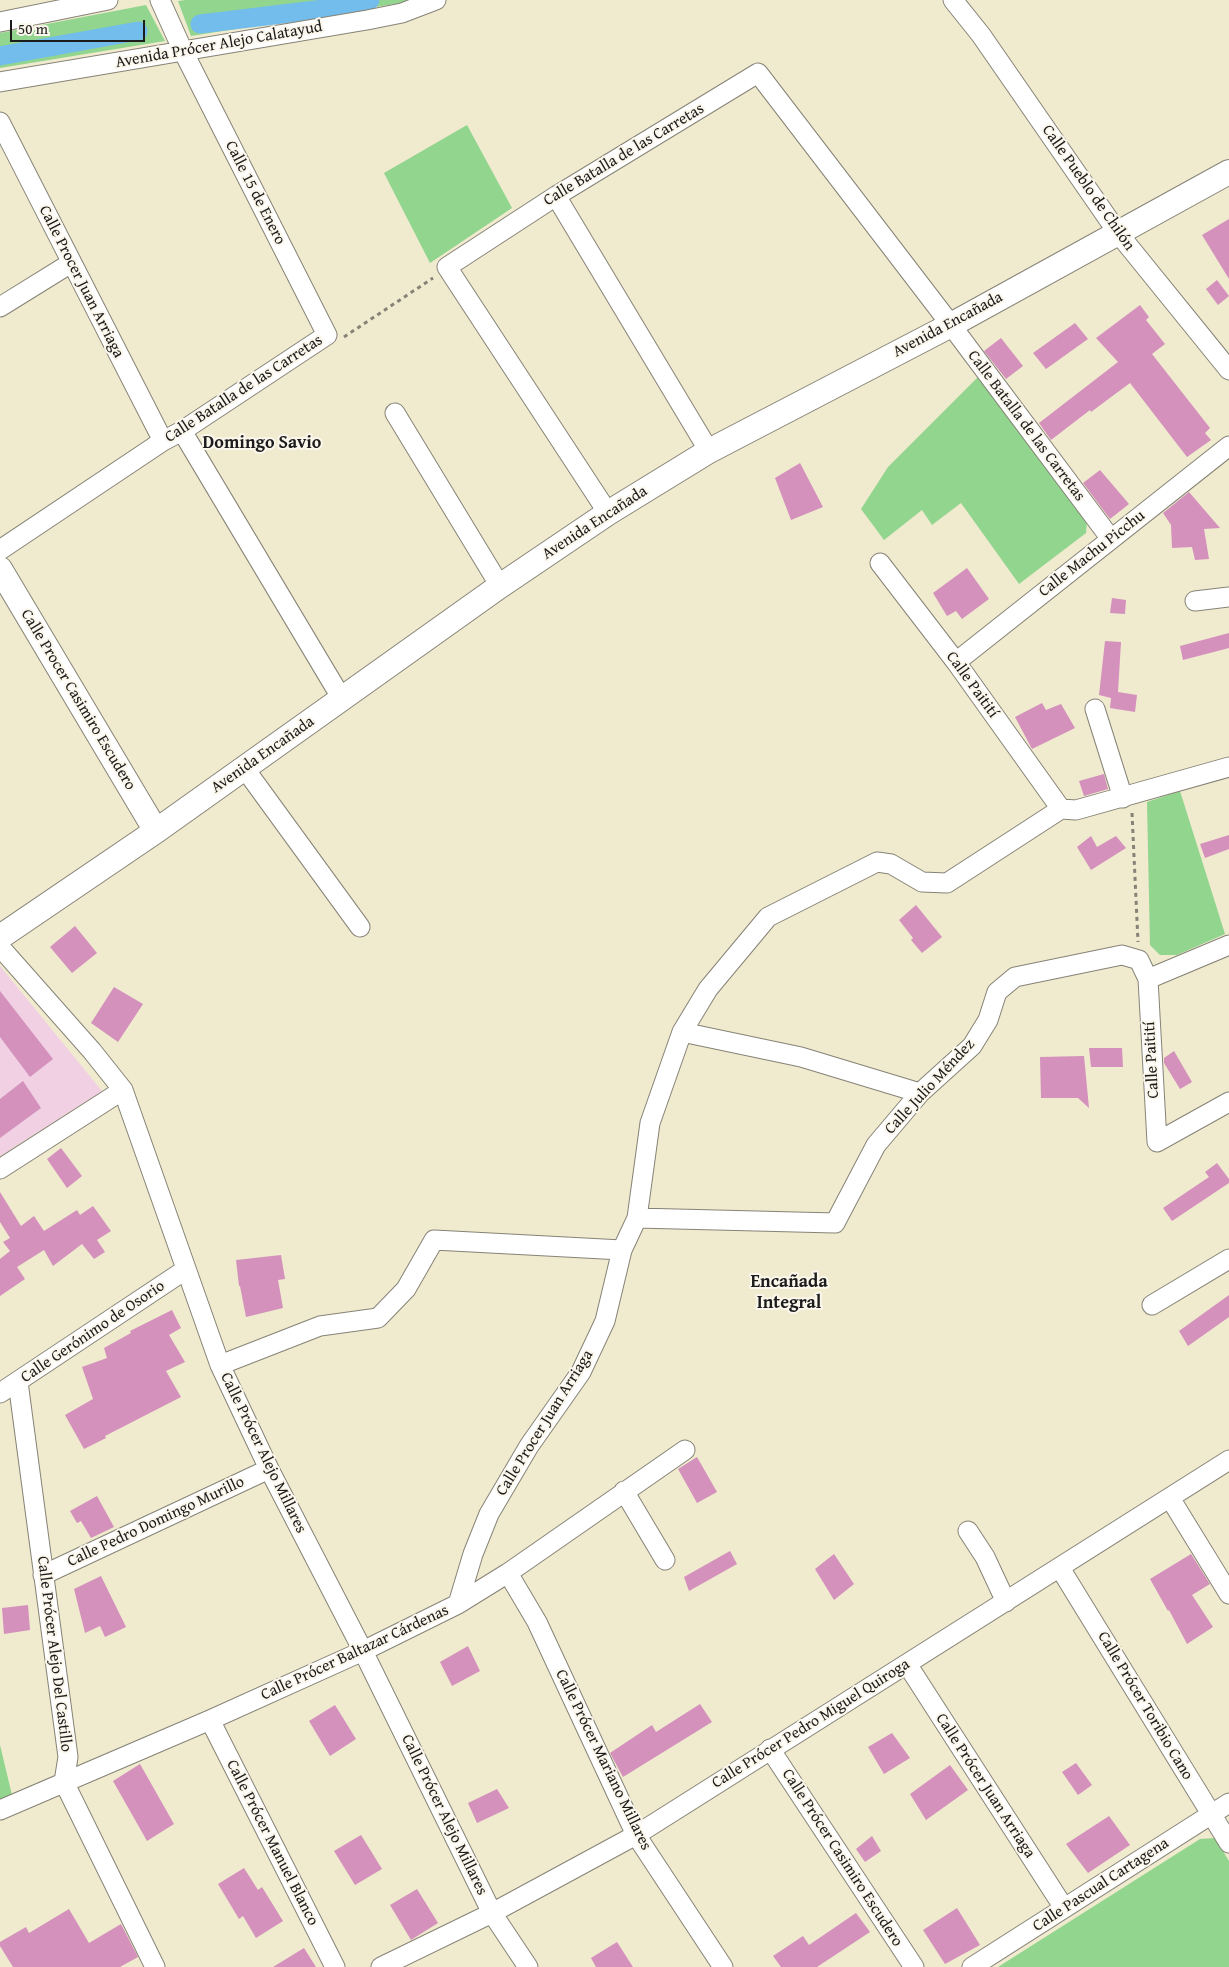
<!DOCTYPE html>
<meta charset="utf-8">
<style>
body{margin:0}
#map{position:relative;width:1229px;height:1967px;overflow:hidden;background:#f0eacf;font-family:"Gentium Book Plus",serif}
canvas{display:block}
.scale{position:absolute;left:10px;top:20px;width:135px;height:22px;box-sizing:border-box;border:2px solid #1c1c1c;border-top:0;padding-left:6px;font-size:15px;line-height:18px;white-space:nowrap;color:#1c1c1c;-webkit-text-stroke:4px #fbf7ec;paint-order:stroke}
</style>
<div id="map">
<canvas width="1229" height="1967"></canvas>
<div class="scale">50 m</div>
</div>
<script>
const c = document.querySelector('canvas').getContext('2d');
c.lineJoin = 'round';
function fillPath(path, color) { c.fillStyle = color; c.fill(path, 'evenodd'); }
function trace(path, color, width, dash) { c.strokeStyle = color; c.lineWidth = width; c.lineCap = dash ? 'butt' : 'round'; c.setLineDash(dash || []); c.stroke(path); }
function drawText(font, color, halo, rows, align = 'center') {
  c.font = font + ' "Gentium Book Plus",serif'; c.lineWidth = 4; c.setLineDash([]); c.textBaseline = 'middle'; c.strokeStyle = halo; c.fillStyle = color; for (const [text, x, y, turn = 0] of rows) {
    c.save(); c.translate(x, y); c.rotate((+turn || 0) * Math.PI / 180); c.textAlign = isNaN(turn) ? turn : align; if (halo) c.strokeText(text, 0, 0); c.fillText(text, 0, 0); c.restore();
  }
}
const built = new Path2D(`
 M0 966 102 1091 0 1156Z`);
const green = new Path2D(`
 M186 0H410L401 3 191 36 178 1Z
 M146 5 165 41 0 68V33Z
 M467 125 512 208 430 263 384 173Z
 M978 377 1087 521 1086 533 1019 584 961 503 932 525 922 510 884 540 861 509 888 467Z
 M1180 791 1225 934 1177 955H1160L1150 945 1147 802Z
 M0 1745 12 1795 0 1800Z
 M1215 1838 1229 1861V1967H998L1200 1839Z`);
const canal = new Path2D(`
 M200 24 348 6 370 0
 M0 56 138 31`);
const building = new Path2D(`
 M1229 219V279L1202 235Z
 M1217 280 1229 296 1218 305 1206 289Z
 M1140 305 1149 317 1146 320 1165 344 1152 354 1210 428 1205 433 1211 440 1187 457 1130 383 1091 412 1090 410 1051 440 1039 423 1118 362 1096 338Z
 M1075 323 1088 339 1046 369 1033 353Z
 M1001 338 1023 366 1006 379 984 351Z
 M800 463 823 507 791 520 775 478Z
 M1100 470 1129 504 1110 519 1083 483Z
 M1189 492 1220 528 1204 529 1209 559 1195 560 1192 547 1172 548 1171 525 1163 513Z
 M967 568 989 599 962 619 956 611 947 616 933 593Z
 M1112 598 1126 600 1125 614 1110 613Z
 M1229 633V648L1183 660 1180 646Z
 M1105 641 1121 642 1118 692 1137 695 1135 712 1110 708 1111 698 1099 695Z
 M1042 703 1046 710 1061 704 1075 728 1032 749 1015 717Z
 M1104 774 1108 789 1084 796 1079 781Z
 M1229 835V849L1205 858 1200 844Z
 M1091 836 1097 847 1116 836 1126 848 1091 870 1077 847Z
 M916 905 942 937 922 953 911 940 913 938 899 920Z
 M75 926 97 953 72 973 50 947Z
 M114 987 143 1004 118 1042 91 1023Z
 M0 991 53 1059 30 1077 0 1037Z
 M1089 1048H1122L1123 1067H1091Z
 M1174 1051 1192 1082 1180 1089 1164 1063V1058Z
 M1084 1056 1089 1108 1078 1098H1041L1040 1057Z
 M23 1081 41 1108 0 1138V1099Z
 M61 1148 82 1176 67 1188 47 1159Z
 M1217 1163 1229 1179V1183L1172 1221 1163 1208 1209 1177 1205 1172Z
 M0 1192 21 1226 34 1216 44 1231 77 1210 80 1215 93 1206 111 1231 97 1240 105 1252 94 1259 82 1244 53 1266 44 1250 17 1267 25 1279 0 1296V1259L10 1251 3 1242 10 1238 0 1222Z
 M281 1255 285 1279 278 1280 283 1308 246 1317 240 1286H239L236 1260Z
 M1229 1295V1317L1188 1346 1179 1331Z
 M172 1310 181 1328 169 1335 185 1362 166 1371 181 1397 105 1436 106 1438 84 1449 65 1415 93 1399 82 1367 107 1358 104 1348 131 1333 130 1331Z
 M697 1457 717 1492 697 1503 678 1469Z
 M97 1496 114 1527 91 1538 81 1521 77 1523 70 1511Z
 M730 1551 737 1564 689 1591 684 1577Z
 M834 1554 854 1584 834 1600 815 1569Z
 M1191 1554 1210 1584 1192 1595 1213 1627 1187 1644 1169 1610 1168 1611 1150 1579Z
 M101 1576 126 1627 105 1637 100 1626 85 1633 74 1589Z
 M28 1605 30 1630 4 1634 2 1608Z
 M468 1646 480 1671 452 1686 440 1662Z
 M700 1704 712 1722 623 1777 610 1753 652 1725 656 1732Z
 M335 1705 356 1739 330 1756 309 1721Z
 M892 1733 910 1758 884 1774 868 1747Z
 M1076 1763 1092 1785 1078 1795 1062 1772Z
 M140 1764 174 1824 147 1841 113 1781Z
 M950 1765 968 1790 926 1820 910 1794Z
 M497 1789 509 1808 477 1823 468 1803Z
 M1109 1816 1130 1845 1088 1873 1066 1844Z
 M361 1835 382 1869 355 1885 334 1851Z
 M872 1836 881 1851 865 1862 856 1849Z
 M244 1868 258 1890 262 1887 283 1921 256 1938 243 1916 239 1919 218 1884Z
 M417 1889 438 1923 411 1940 390 1905Z
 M957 1908 980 1945 945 1964 923 1930Z
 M69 1909 89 1943 121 1924 138 1957 120 1967H13L0 1946V1942L26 1927 29 1933Z
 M856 1913 870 1932 817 1967H781L773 1956 803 1936 809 1945Z
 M617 1942 633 1967H596L591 1958Z
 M304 1948 316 1967H273Z`);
const path = new Path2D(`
 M344 337 433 278
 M1132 813 1138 942`);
const minor = new Path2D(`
 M953 0 981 35 1118 233 1229 370
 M0 22 108 0
 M0 82 367 20 402 13 436 0
 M0 122 163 441
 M556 196 709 451
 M0 307 71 263
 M395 413 500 586
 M182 431 342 699
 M608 513 447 267 556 196 758 73 951 325 1111 539
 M0 550 163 441 182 431 327 335 183 51 160 0
 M880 563 956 662 1061 809
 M1195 601 1229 597
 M956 662 1229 446
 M1095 709 1123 798
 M245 769 360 927
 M0 947 92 1051 123 1090 220 1365 269 1469 363 1651 492 1913 528 1967
 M1148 979 1157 1142 1229 1102
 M682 1032 801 1057 920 1093
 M0 1169 123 1090
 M637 1218 835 1223 876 1145 920 1093 972 1046 988 1020 997 992 1015 977 1122 955 1139 960 1148 979 1229 945
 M1152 1305 1229 1259
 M220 1365 320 1326 378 1318 406 1289 434 1240 622 1250
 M18 1382 68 1757 64 1782 155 1967
 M0 1393 185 1270
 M624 1491 665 1560
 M1170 1498 1229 1594
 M968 1531 985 1557 1006 1602
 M1060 1568 1229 1843
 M508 1573 537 1622 636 1835 723 1967
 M43 1575 269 1469
 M458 1604 473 1554 489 1514 529 1446 581 1372 605 1321 622 1250 637 1218 650 1123 682 1032 708 989 768 917 877 862 891 864 922 882 947 883 1061 809 1076 810 1229 767
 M907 1664 1064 1908
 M210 1720 335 1967
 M770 1749 914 1967
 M0 1810 210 1720 363 1651 458 1604 508 1573 685 1450
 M381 1967 492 1913 636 1835 1229 1460
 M972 1967 1229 1803`);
const major = new Path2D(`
 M0 569 156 831
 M0 937 156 831 500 586 608 513 709 451 951 325 1229 172`);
const streetNames = [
 ["Avenida Prócer Alejo Calatayud",219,45,-10],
 ["Calle Batalla de las Carretas",624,155,-31],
 ["Calle Pueblo de Chilón",1088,188,55],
 ["Calle 15 de Enero",255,193,63],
 ["Calle Procer Juan Arriaga",81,282,63],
 ["Avenida Encañada",948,325,-28],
 ["Calle Batalla de las Carretas",244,389,-33],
 ["Calle Batalla de las Carretas",1026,426,53],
 ["Avenida Encañada",595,523,-33],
 ["Calle Machu Picchu",1092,554,-38],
 ["Calle Paitití",972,685,54],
 ["Calle Procer Casimiro Escudero",78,700,59],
 ["Avenida Encañada",263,755,-35],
 ["Calle Paitití",1152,1060,-93],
 ["Calle Julio Méndez",930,1087,-47],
 ["Calle Gerónimo de Osorio",93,1332,-34],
 ["Calle Procer Juan Arriaga",545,1423,-58],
 ["Calle Prócer Alejo Millares",263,1453,64],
 ["Calle Pedro Domingo Murillo",156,1522,-25],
 ["Calle Prócer Baltazar Cárdenas",355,1653,-25],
 ["Calle Prócer Alejo Del Castillo",54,1654,83],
 ["Calle Prócer Toribio Cano",1145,1706,59],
 ["Calle Prócer Pedro Miguel Quiroga",811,1724,-32],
 ["Calle Prócer Mariano Millares",603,1760,64],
 ["Calle Prócer Juan Arriaga",985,1786,57],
 ["Calle Prócer Alejo Millares",444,1815,64],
 ["Calle Prócer Manuel Blanco",272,1843,63],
 ["Calle Prócer Casimiro Escudero",842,1858,57],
 ["Calle Pascual Cartagena",1101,1885,-33]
];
const neighbourhoodNames = [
 ["Domingo Savio",262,443],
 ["Encañada",789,1282],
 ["Integral",789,1303]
];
fillPath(built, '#f1d0e4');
fillPath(green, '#91d58e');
trace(canal, '#72bdeb', 19);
fillPath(building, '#d391bc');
trace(minor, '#868376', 21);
trace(major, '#868376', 26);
trace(path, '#868376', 3, [4, 4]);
trace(minor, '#fff', 19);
trace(major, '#fff', 24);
drawText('16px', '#1c1c1c', '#fbf7ec', streetNames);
drawText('bold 18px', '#1c1c1c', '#fbf7ec', neighbourhoodNames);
</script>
